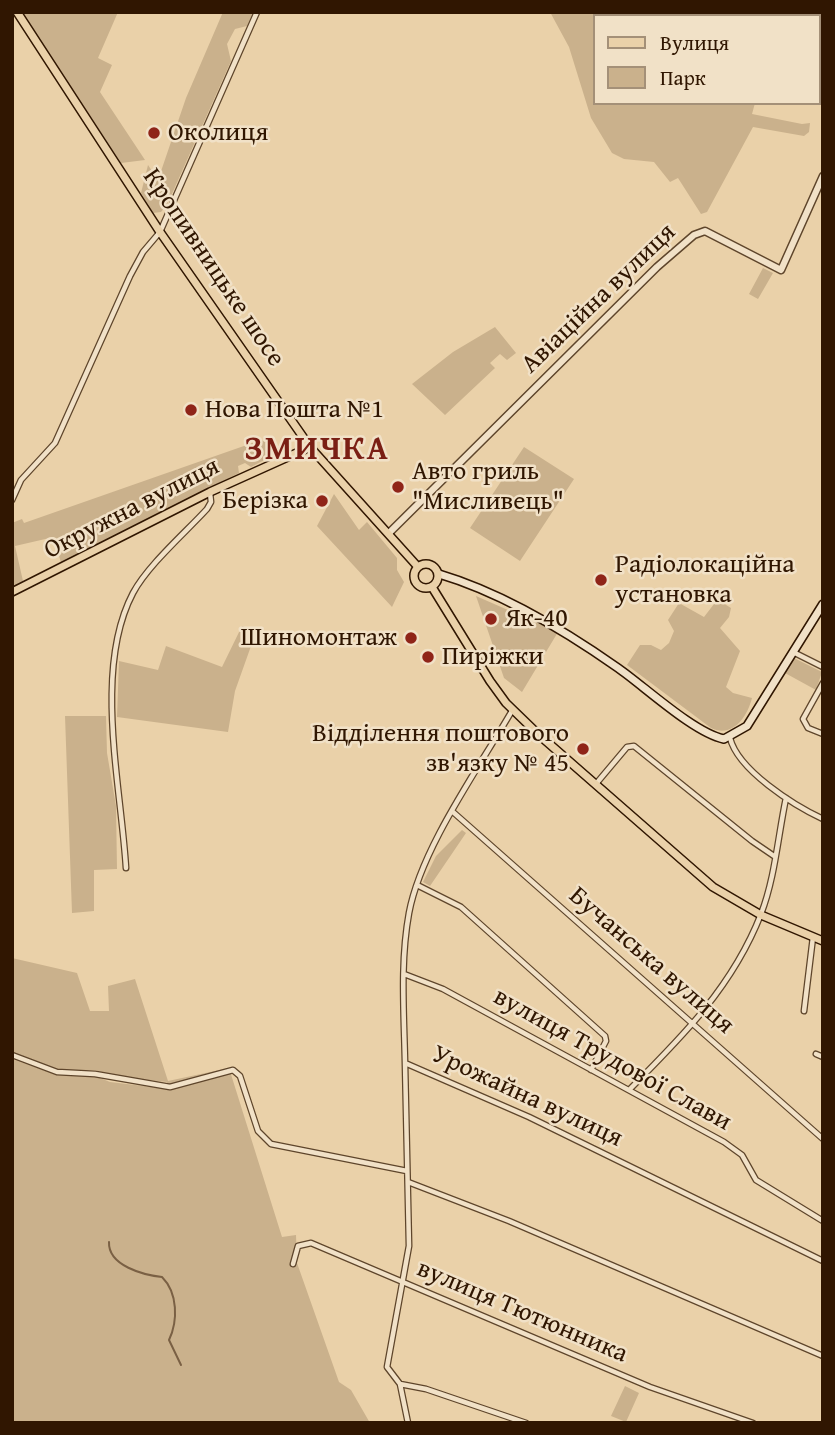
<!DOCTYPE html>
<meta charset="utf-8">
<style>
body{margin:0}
#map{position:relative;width:835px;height:1435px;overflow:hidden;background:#ead1a9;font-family:"Gentium Book Plus",serif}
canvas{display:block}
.frame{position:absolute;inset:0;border:14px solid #301601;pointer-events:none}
.legend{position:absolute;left:593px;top:14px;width:228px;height:91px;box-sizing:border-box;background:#f1e1c7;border:2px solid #a49078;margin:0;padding:9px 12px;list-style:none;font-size:21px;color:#301601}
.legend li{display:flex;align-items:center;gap:14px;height:35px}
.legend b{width:35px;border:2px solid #a49078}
</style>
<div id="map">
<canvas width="835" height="1435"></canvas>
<div class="frame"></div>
<ul class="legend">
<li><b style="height:9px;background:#ead1a9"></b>Вулиця</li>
<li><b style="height:19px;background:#cab18c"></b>Парк</li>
</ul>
</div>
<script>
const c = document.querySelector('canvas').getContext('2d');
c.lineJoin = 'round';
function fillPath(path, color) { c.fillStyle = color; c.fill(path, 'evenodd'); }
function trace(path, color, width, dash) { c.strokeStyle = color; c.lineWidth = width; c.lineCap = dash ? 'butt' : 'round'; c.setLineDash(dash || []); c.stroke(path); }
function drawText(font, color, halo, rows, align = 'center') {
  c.font = font + ' "Gentium Book Plus",serif'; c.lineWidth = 5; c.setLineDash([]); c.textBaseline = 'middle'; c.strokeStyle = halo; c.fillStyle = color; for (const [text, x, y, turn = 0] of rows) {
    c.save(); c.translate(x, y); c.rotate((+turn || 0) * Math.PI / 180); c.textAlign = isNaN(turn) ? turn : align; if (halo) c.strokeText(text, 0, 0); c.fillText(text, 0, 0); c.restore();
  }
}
const green = new Path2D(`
 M17 12H118L98 58 112 65 100 92 145 160 121 163 83 105 78 107Z
 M223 12H253L247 26 235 29 227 44 231 61 167 205 161 212 153 213 141 193 148 165 158 180 186 98Z
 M550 12H792V16H595V103H755L752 114 802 124 810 123 809 132 804 136 753 127 707 212 701 214 678 178 670 182 654 162 624 159 612 153 591 118 569 47Z
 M763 268 773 273 758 299 749 294Z
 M495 327 516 353 507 360 500 354 490 363 495 368 445 415 412 384 453 352Z
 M261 440 273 444 276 454 251 467 245 463 238 466 239 473 61 563 54 537 15 546 23 581 12 587V523L22 519 24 523Z
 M524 447 574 479 520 561 470 528Z
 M334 494 359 530 367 522 397 558V570L404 582 392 607 317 526Z
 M476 596 558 632 522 692 504 678Z
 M679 603 704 617 714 604 723 603 731 608 729 617 720 628 740 651 726 687 733 693 752 698C747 718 732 738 711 728L627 665 640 645H651L661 650 669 643 674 631 668 620Z
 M242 626 256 632 235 691 228 732 117 717 119 661 158 670 166 646 222 667Z
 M794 658 822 672 816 690 785 673Z
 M65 716H106L107 753 116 806 117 869 94 870V911L72 913Z
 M462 830 466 833 430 886 423 882 436 856Z
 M12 958 77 973 90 1011H109L108 986 135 979 168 1081 229 1068 282 1237 296 1235 297 1263 339 1382 351 1390 370 1423H12V1059L57 1075 95 1076 110 1082 169 1089 167 1082 109 1076 96 1070H58L12 1053Z
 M625 1386 639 1393 626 1422 611 1416Z`);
const stream = new Path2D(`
 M109 1242C108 1266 144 1275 162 1277 178 1293 178 1321 169 1340L181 1365`);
const minor = new Path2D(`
 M12 500 21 480 55 443 130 276 143 252 160 232 257 12
 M793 652 823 667
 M823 683 803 719 808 728 823 734
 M513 709C479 768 421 848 409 913 400 962 404 1013 405 1063L529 1117 823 1261
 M730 738C738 770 793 805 823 819
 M595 785 627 747 634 746 752 841 774 856
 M453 812 823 1139
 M126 868C121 785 93 669 133 593 148 565 185 533 207 509L211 502 210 493
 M417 885 461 907 605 1036 606 1041 591 1070
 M404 974 443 989 724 1142 742 1155 756 1180 823 1221
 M804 1011 813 937
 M816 1054 823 1057
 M12 1055 57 1072 95 1074 170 1087 233 1070 240 1076 258 1131 271 1144 407 1171
 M405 1063 409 1246 387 1367 400 1384 426 1389 526 1423
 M630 1089C683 1036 733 986 761 914 775 878 778 836 786 798
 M408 1182 509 1221 823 1356
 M293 1264 298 1246 311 1243 650 1387 753 1423
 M400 1384 408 1423`);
const tertiary = new Path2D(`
 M389 533 657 267 694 235 705 231 781 270 823 176`);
const secondary = new Path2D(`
 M439 574C503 593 564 630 618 668 644 686 694 733 724 739L747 726 823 604`);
const primary = new Path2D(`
 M17 12 160 232 310 447 418 567
 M414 576a12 12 0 1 1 24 0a12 12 0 1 1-24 0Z
 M432 587 490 681 506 703 538 734 713 887 761 915 823 941
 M12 592 210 492 310 447`);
const markers = [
 [154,133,7,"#8f2418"],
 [191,410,7,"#8f2418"],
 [398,487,7,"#8f2418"],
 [322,501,7,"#8f2418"],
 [601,580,7,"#8f2418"],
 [491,619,7,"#8f2418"],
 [411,638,7,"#8f2418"],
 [428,657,7,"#8f2418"],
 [583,749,7,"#8f2418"]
];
const poiNames = [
 ["Околиця",168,133],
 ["Нова Пошта №1",205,410],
 ["Авто гриль",412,472],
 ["\"Мисливець\"",412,502],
 ["Берізка",308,501,"right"],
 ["Радіолокаційна",615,565],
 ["установка",615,595],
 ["Як-40",505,619],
 ["Шиномонтаж",397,638,"right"],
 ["Пиріжки",442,657],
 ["Відділення поштового",569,734,"right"],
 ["зв'язку № 45",569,764,"right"]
];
const streetNames = [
 ["Кропивницьке шосе",213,268,56],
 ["Авіаційна вулиця",599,299,-44],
 ["Окружна вулиця",132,509,-27],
 ["Бучанська вулиця",651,961,41],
 ["вулиця Трудової Слави",612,1060,29],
 ["Урожайна вулиця",527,1097,25],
 ["вулиця Тютюнника",522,1312,23]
];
const districtNames = [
 ["ЗМИЧКА",317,451]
];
fillPath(green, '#cab18c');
trace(stream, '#7a6044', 2);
trace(minor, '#5e452b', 7);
trace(tertiary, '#5e452b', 9);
trace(secondary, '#301601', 10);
trace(primary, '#301601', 10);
trace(minor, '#f1e1c7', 4.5);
trace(tertiary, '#f1e1c7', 6);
trace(secondary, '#f1e1c7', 7);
trace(primary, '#ead1a9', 7);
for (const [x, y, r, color] of markers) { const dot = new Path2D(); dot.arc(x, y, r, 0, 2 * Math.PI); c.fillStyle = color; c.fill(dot); trace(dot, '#f1e1c7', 2.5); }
drawText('26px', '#301601', '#f1e1c7', poiNames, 'left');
drawText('26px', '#301601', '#f1e1c7', streetNames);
c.letterSpacing = '2px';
drawText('bold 33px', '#7a1f14', '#f1e1c7', districtNames);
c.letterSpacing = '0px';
</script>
